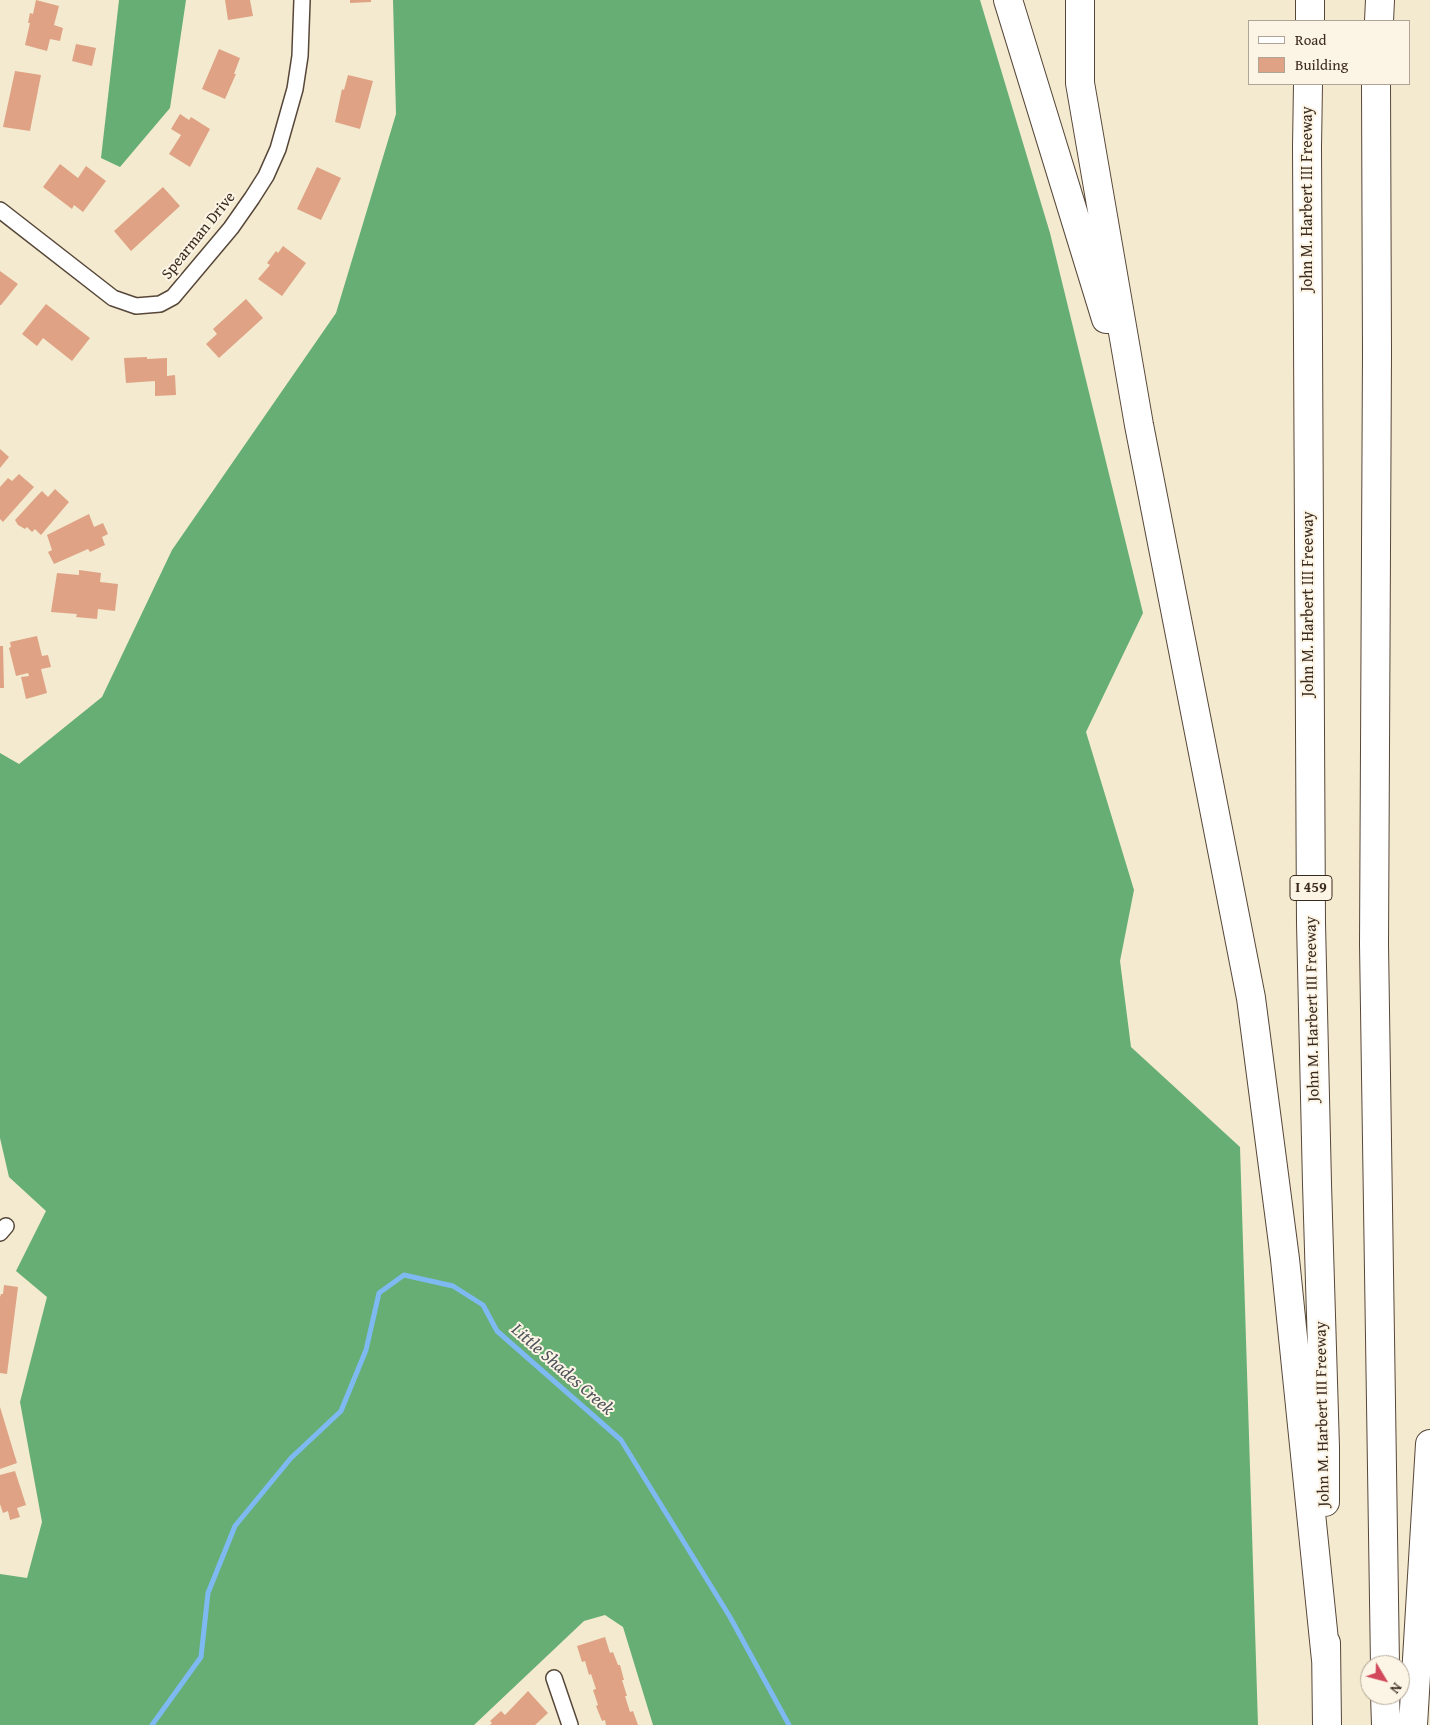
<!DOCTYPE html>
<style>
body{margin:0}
#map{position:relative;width:1430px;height:1725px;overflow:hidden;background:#f3eacf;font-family:"Gentium Book Plus",serif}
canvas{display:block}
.legend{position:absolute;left:1248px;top:20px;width:162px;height:65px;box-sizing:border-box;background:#fcf5e5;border:1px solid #afa495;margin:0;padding:6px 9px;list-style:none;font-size:15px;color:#3b2a1e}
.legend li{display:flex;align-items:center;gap:10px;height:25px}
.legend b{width:25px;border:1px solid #afa495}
.north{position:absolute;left:1360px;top:1655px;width:50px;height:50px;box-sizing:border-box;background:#fcf5e5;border:1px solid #afa495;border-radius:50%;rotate:127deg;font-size:14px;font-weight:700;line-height:20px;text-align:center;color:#3b2a1e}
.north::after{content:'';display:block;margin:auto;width:18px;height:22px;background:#d1495b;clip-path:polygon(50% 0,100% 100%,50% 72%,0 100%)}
</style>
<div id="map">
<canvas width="1430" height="1725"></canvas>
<ul class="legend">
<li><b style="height:6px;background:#fff"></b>Road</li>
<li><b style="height:14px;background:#dfa284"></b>Building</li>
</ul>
<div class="north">N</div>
</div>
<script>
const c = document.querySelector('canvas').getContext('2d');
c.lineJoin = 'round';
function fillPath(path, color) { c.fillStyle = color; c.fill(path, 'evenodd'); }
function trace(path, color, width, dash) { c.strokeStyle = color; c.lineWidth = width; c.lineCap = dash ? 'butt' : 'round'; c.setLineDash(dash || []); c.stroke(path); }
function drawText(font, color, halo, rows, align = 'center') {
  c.font = font + ' "Gentium Book Plus",serif'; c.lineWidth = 4; c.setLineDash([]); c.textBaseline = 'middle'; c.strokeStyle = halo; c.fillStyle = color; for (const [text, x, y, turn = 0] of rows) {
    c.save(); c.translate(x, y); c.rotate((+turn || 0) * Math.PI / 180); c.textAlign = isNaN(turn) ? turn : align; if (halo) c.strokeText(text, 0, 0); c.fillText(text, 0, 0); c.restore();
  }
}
const forest = new Path2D(`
 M119 0H186L170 108 120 167 101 158Z
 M393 0H980L1050 233 1143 613 1086 732 1134 890 1120 961 1131 1047 1240 1147 1258 1725H653L623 1627 605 1615 584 1621 474 1725H0V1574L27 1578 42 1522 20 1402 47 1297 16 1271 46 1211 9 1177 0 1138V753L19 764 102 697 172 550 336 313 396 114Z`);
const stream = new Path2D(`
 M152 1725 201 1657 208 1593 235 1526 291 1458 341 1411 366 1350 379 1293 404 1275 453 1286 483 1305 497 1331 621 1440 730 1617 789 1725`);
const building = new Path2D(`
 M36 0 59 6 54 25 63 28 60 41 50 39 47 51 25 45 30 23H28L30 13 33 14Z
 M225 0H250L253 16 228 20Z
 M350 0H371V2L350 3Z
 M76 44 96 48 92 66 72 61Z
 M219 49 240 58 234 74H236L225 99 202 89Z
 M15 71 41 75 30 131 3 127Z
 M348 75 373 81 360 129 335 122 342 89 344 90Z
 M180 114 189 120 191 117 210 129 190 167 169 154 181 135 171 129Z
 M60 164 78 178 86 166 106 181 83 212 74 205 72 209 43 187Z
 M317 167 341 178 321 220 297 209Z
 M163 187 180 206 131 251 114 231Z
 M283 246 306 263 282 296 258 279 270 265 267 263 276 251 278 253Z
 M0 271 18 284 1 305H0Z
 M246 299 263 318 219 358 206 344 217 334 213 329Z
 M46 304 90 338 72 361 43 338 37 346 22 334Z
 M147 357V359L167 358V376L175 375 176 395 155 396V381L126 383 124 358Z
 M0 449 9 457 0 468Z
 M19 474 34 487 3 522 0 519V487L8 478 12 481Z
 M55 489 69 502 41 535 35 529 32 532 27 527 25 529 18 525 15 520 38 495 42 491 48 497Z
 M89 514 94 527 103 523 108 534 102 537 105 545 90 552 88 549 54 564 48 552 52 550 47 535Z
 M79 570 101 573 100 582 118 584 115 611 98 609 97 619 76 617 77 614 51 612 57 573 79 575Z
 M37 636 42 656 48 655 51 667 41 669 47 693 26 699 21 677 29 676 28 673 16 676 9 648 11 647 10 642Z
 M0 646H3L4 688H0Z
 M4 1285 18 1287 7 1374 0 1373V1297L1 1294H3Z
 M0 1407 17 1463 0 1469Z
 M15 1471 26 1505 17 1508 20 1517 10 1520 8 1511 3 1513 0 1504V1475Z
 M605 1637 610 1653 613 1652 618 1665H620L624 1680H622L627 1696H625L630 1712 633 1711 638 1725H606L605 1720 602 1721 596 1706 598 1705 593 1690 596 1689 591 1674 589 1675 585 1661 582 1662 577 1646Z
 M528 1691 548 1713 535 1725H490L492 1723 490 1721 501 1711 505 1715Z`);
const street = new Path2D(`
 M0 210 113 298 136 306 160 304 173 297 231 228 252 198 266 176 278 149 295 89 300 56 302 0
 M0 1233 6 1226
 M554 1678 570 1725`);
const highway = new Path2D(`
 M1008 0 1106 319
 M1080 0V83L1139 425 1251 998 1285 1259 1326 1660
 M1310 21V0
 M1379 21 1380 0
 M1308 84 1307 147 1311 923 1317 1184 1325 1447V1502
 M1376 84 1377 353 1374 944 1385 1665
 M1326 1643 1327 1725
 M1385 1695 1386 1725
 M1413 1725 1430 1444`);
const shields = [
 [1311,888,42]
];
const shieldNames = [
 ["I 459",1311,888]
];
const streetNames = [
 ["John M. Harbert III Freeway",1308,199,-90],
 ["Spearman Drive",199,236,-51],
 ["John M. Harbert III Freeway",1309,604,-90],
 ["John M. Harbert III Freeway",1313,1009,-91],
 ["John M. Harbert III Freeway",1323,1414,-91]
];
const waterNames = [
 ["Little Shades Creek",562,1370,41]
];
fillPath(forest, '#66ae74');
trace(stream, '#7ebaf1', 5);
fillPath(building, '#dfa284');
trace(street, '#574739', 18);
trace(highway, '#574739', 30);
trace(street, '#fff', 15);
trace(highway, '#fff', 28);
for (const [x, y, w] of shields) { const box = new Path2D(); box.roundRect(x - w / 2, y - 12.5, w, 25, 4); c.fillStyle = '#fcf5e5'; c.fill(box); trace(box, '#3b2a1e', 1); }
drawText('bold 15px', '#3b2a1e', null, shieldNames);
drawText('16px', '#3b2a1e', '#fcf5e5', streetNames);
drawText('italic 18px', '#4f555d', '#fcf5e5', waterNames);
</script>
